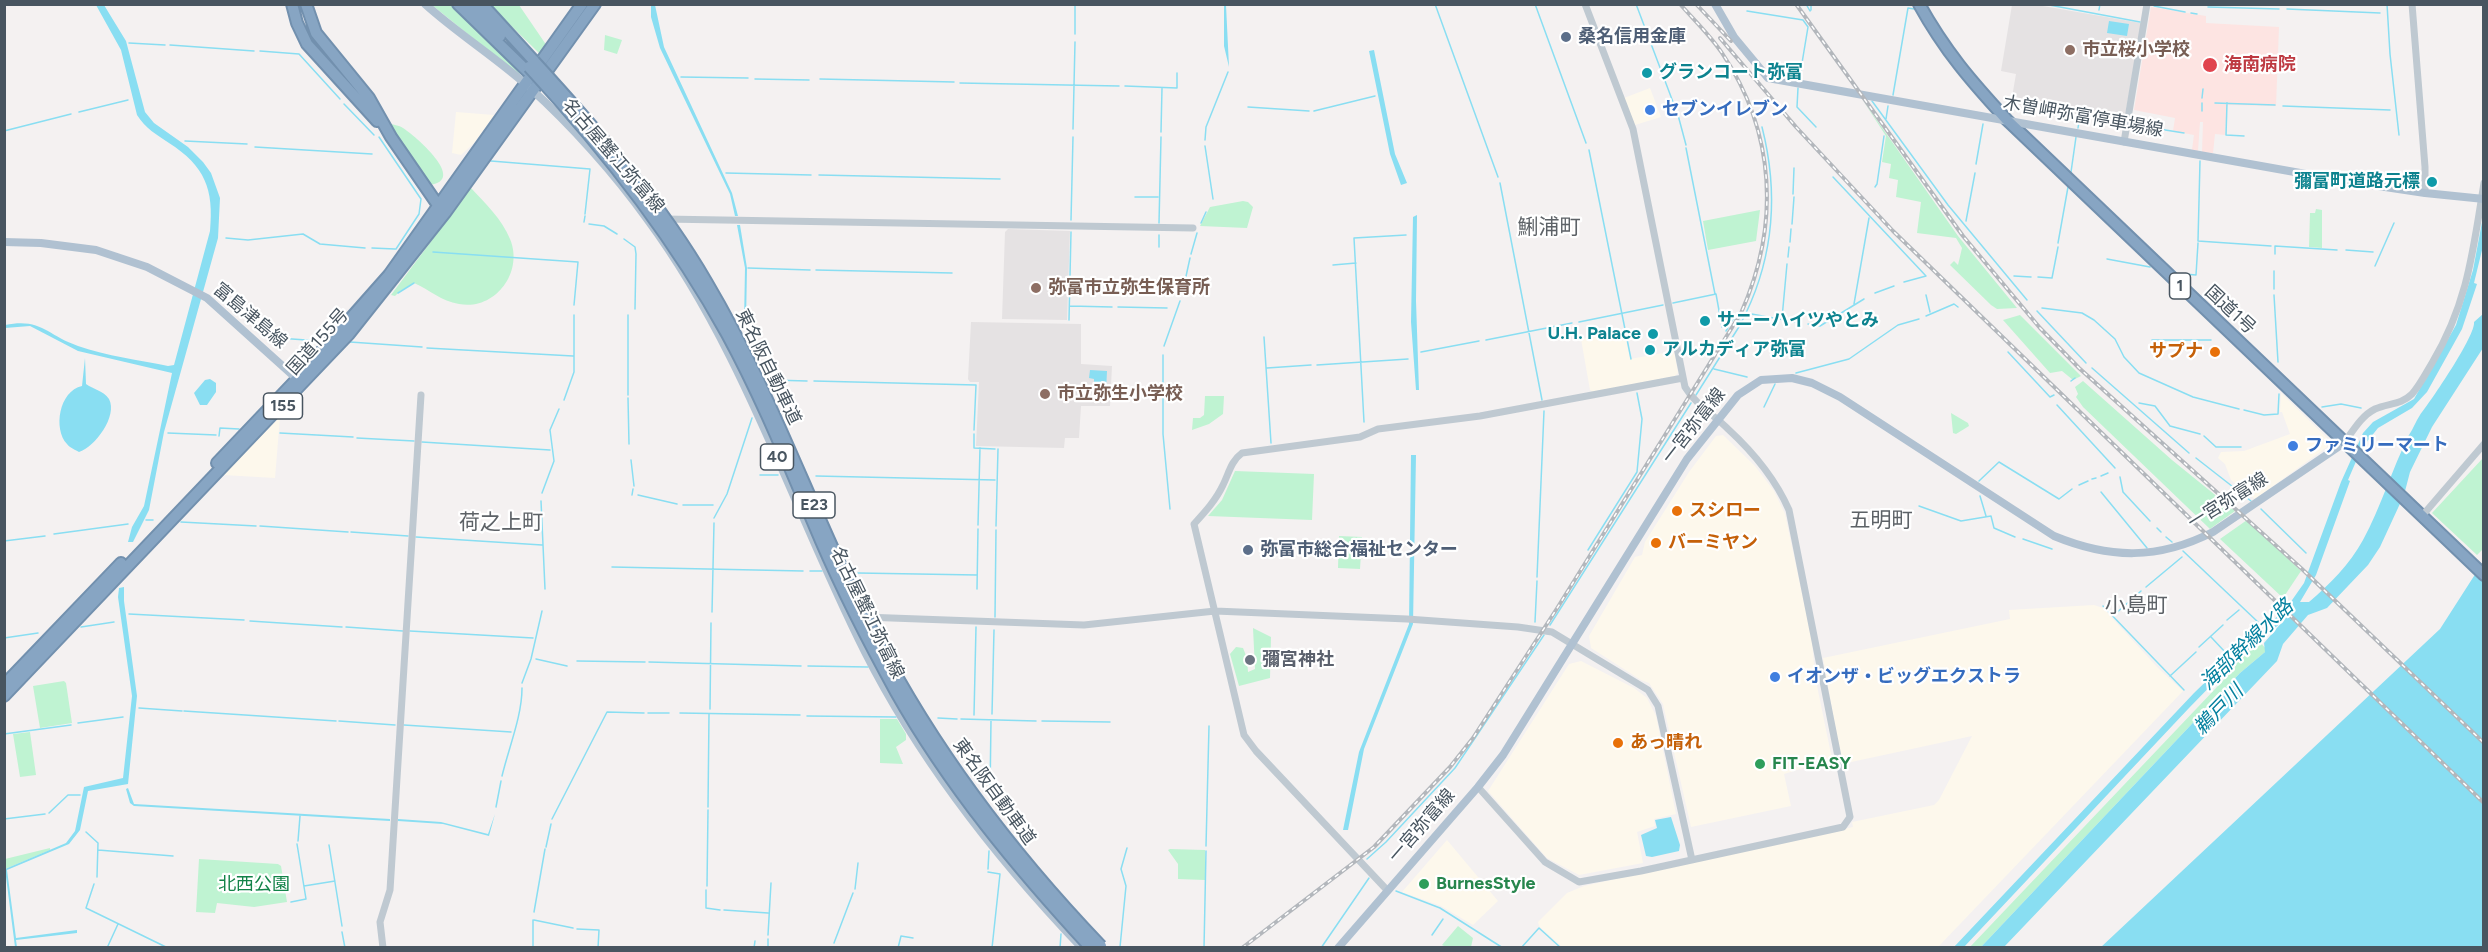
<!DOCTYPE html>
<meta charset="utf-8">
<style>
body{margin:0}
#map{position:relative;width:2488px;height:952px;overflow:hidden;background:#f4f1f1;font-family:Figtree,sans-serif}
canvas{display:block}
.frame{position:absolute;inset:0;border:6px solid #485560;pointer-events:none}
</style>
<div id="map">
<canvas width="2488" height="952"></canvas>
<div class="frame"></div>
</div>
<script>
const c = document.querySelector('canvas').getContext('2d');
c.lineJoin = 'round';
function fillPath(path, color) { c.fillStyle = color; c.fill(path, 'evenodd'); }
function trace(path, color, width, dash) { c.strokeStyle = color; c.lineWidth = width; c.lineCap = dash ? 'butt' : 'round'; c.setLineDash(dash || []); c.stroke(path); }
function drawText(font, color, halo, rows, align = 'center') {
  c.font = font + ' Figtree,"Noto Sans JP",sans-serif'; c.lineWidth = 4.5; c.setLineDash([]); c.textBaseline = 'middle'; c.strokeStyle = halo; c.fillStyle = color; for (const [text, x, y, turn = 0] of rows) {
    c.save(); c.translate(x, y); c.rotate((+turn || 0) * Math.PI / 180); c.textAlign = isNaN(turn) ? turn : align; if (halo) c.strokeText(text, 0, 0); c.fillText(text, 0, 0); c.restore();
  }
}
const commercial = new Path2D(`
 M1650 88 1661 117 1635 125 1624 98Z
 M456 112 494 115 474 143 461 155 452 153Z
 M1624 330 1630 359 1674 351 1678 373 1675 376 1593 392 1590 390 1581 339Z
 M2281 393 2327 438V447L2255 499 2231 480 2225 464 2218 458 2221 452 2244 451 2290 434 2282 412H2280Z
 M280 417 275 478 223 475Z
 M1723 435 1755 466 1774 491 1785 514 1812 641 1815 676 1832 759 1784 774 1791 806 1691 827 1663 704 1649 683 1641 680 1591 648 1589 636 1635 557 1642 555 1645 542 1689 472 1716 436Z
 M2094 605 2103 608 2158 668 2183 691 1938 947H1562L1539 926 1538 922 1567 893 1584 886 1853 827 1852 822 1934 805 1939 800 1972 736 1842 764 1823 658 2010 619 2009 610Z
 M1581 661 1634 688 1647 698 1656 716 1676 814 1654 819 1655 826 1637 832 1643 863 1579 875 1547 858 1488 791 1569 664Z
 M1447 840 1498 901 1473 925 1441 906 1402 892Z`);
const education = new Path2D(`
 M2012 5H2037L2141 23 2124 122 2011 103 2016 74 2001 71Z
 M1008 229 1070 231 1067 320 1002 319 1005 232Z
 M971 322 1081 324V364L1112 366 1110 406H1081L1079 438H1065L1064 448 976 446 979 382H970L968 379Z`);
const medical = new Path2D(`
 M2151 7 2206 16V23L2279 27 2276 106 2227 105 2225 135 2215 134 2213 153 2202 152 2203 122H2200L2198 151 2192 150 2194 135 2173 131 2175 118 2134 110Z`);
const green = new Path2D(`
 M432 5H453L525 73 517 74Z
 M490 5H519L547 46 541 55Z
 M605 35 622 40 617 54 604 50Z
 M1862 99 1958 236 2017 308 1997 309 1991 305 1950 265 1954 261 1958 265 1962 248 1956 238 1917 233 1921 202 1896 197 1898 180 1889 178 1891 164 1882 162 1886 136Z
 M389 123C393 125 399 125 403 128 414 135 469 181 429 185L394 135Z
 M471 188C485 203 502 219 510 239 524 272 495 311 459 304 441 301 430 290 414 283L400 291 395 296 391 295Z
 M1243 201 1248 202 1253 207 1247 228 1200 226 1210 207Z
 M2316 209 2322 210V248L2309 247 2310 213H2315Z
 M1760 210 1756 241 1708 250 1703 221Z
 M2020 315 2081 376 2073 380 2062 371 2050 373 2003 320Z
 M2083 381 2172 460 2235 511 2210 529 2083 407 2076 397 2078 394 2075 387Z
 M1205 396H1224L1223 414 1209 424 1192 430 1193 418H1200L1204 415Z
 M1951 413 1968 423 1969 426 1956 434 1953 433Z
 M2483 458V549L2477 555 2432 513Z
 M1235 471 1314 474 1312 520 1208 516 1222 500Z
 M2247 520 2301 571 2283 598 2220 539Z
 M1339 536 1362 537 1360 569 1338 568Z
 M1253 628 1271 637 1270 678 1239 686 1230 654 1236 647 1243 648 1247 658 1248 672 1255 669Z
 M2260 642 2266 649 2265 652 2240 673 1981 947 1969 948 2235 668 2233 664Z
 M64 681 66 683 72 723 40 728 33 686Z
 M880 719H897L906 734V740L896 747 903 764 880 763Z
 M30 732 36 775 20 777 13 734Z
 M50 848V850L5 869V859Z
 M1170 849 1205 850V880L1178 879V864L1168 850Z
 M199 859 278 864 281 866 287 902 254 907 217 903 215 913 196 912Z
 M1458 926 1473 938 1471 947H1446L1442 945Z`);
const water = new Path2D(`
 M96 5H104L126 41 145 112 154 123 188 147 203 162 211 173 220 198 218 238 164 432 149 510 133 542H128L132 527 144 506 172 373 78 351 30 326 5 328V325C42 318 46 335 78 346 107 356 139 360 168 366L174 365 210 231C214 189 205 166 169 143 157 135 145 128 137 115L121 50Z
 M651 5H655L664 47 732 193 738 216H735L730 194 660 48 651 17Z
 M1224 5H1226L1229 67 1224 46Z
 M2109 21 2129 24 2127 36 2107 33Z
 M1374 50 1395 154 1407 183 1401 185 1390 154 1369 51Z
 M1417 215 1416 301 1419 390H1416L1411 322 1413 217Z
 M2483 217V246L2474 283 2477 284 2462 329 2427 392 2412 408 2378 428 2366 443H2364L2348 480 2350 481 2316 575 2300 602H2309C2329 585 2350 564 2363 540 2381 507 2392 469 2409 435 2413 429 2416 421 2420 415 2431 401 2476 335 2474 322L2483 314V348L2432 427 2410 472 2404 495 2380 547 2368 565 2327 608 2308 615 2283 644 2277 661 2004 947H1981L2240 673 2265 652 2264 643 2283 621 2229 667 2189 708 1964 947 1953 948 2194 693 2230 658 2260 634 2290 603 2304 583 2341 482 2363 433 2373 422 2414 399 2456 325 2473 270Z
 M737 225H740L747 268 746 323 744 322 745 268Z
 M85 358 86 384C94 390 103 390 109 399 118 416 95 447 79 452 76 450 70 448 67 444 53 429 59 391 82 386Z
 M1090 370 1107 371 1106 392 1094 391V379L1089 378Z
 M210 379 216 383V392L207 405H200L194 393 205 380Z
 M1411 455H1416L1413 624 1364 749 1348 830H1343L1359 752 1409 624Z
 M2483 562V947L2100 948 2440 629Z
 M124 587V601L137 696 128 784 88 791 80 830 69 844 7 870 16 938 77 930V933L16 940 17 947H15L5 869 66 843 75 831 84 787 123 778 132 696 118 597 119 588Z
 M128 788 134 804 390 819V821L134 806 130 803 126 789Z
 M495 814 489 836 443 824 398 821V819L441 822 488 834Z
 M1671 817 1680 845 1679 851 1652 857 1646 856 1641 835 1657 828 1655 820Z`);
const stream = new Path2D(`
 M1435 4 1498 177
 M1535 4 1586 143
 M1636 4 1676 110
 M1806 4 1810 11
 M2044 4 2140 22
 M2387 4 2390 54 2399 135
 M2154 6 2185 12
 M2208 7 2279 9
 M2287 9 2380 13
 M1811 10V4
 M2099 10 2100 4
 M1747 11 1803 20 1808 27 1799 81
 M2191 13 2197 14
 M1075 34V4
 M129 43 165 45
 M170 45 254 51
 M260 51 299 54 340 99
 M681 77 748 78
 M755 79 809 80
 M820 79 954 82
 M960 83 1119 86
 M1125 86 1177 88V73
 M1798 88 1797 107 1816 127
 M1893 95 1908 8 1914 9
 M2202 98 2203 89
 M1872 101 1948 205 2027 300
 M2215 103 2275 105
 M2227 103 2226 135 2244 136
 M344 104 374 135
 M2283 106 2390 110
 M1248 107 1309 111
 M1314 111 1375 96
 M2202 111V103
 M79 112 128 100
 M1678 115 1686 145
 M1886 119 1888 106
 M2134 125 2184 133
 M2078 128 2080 115 2123 122
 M1073 129 1075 42
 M4 131 71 114
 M1161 132 1162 88
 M379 137 421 199 419 214 396 249
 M1205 140 1206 127 1228 72
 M185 141 247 144
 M1205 146 1213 199
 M255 147 372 154
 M1686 148 1715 294
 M1589 150 1631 359
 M491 161 590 169 585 214
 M2200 161 2198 241 2271 246
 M1976 164 1983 124
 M2071 172 2076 137
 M726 173 811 175
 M819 175 1000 179
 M1833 177 1926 276 1904 282
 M1500 183 1542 400
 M1875 187 1877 184 1884 136
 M1793 194 1794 168
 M1135 197H1158
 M1071 220 1073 137
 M1966 221 1975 173
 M584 222 585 216
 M1159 223 1161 137
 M1201 223 1206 212
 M589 224 604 226 617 234
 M1792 224 1794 197
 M1159 235V247
 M226 238 248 240 303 234 320 244 365 248
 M624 239 635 247 636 254 635 309
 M1790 242 1791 229
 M2058 243 2068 187
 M372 248 395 249
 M2346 250 2373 252
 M433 252 578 262 574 305
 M1191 254 1197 233
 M2275 254V246L2337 250
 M1788 257 1789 247
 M2107 259 2150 267
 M1333 265 1356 263
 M2375 266 2394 223
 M748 268 810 270
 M816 270 952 273
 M2184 274 2196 275 2198 243
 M2014 276 2031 277
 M2038 277 2052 278 2058 247
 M2274 289V271
 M1183 290 1190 258
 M398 293 414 283
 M1875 293 1894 286
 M1926 295 1930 312
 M2274 295 2278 362
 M1673 303 1716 294 1722 327
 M1854 304 1869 218
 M1070 306 1112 307
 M1118 307 1167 308
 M2042 308 2082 313 2094 320 2115 339 2124 357 2139 373 2193 397 2239 409
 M2037 311 2086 363
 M1746 313C1774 254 1778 190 1762 127
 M1926 316 1954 304 1958 307
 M1782 318 1787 264
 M1069 320 1071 232
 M1579 322 1663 305
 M1808 324 1820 326 1864 299
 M1726 331 1733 319 1742 321 1746 313 1801 323
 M263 337 321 341
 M1264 337 1271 443
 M1486 340 1572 323
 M2152 340H2211
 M350 342 422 347
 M1164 346 1180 301
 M427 348 573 356
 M1421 352 1479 341
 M2008 352 2050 397 2054 395
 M1163 355V434L1170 509
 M1317 365 1408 359
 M1267 368 1311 365
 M2092 368 2189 453
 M1714 369 1747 377
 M1796 373 1849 359 1898 325 1919 319
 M772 380 807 381
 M814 381 976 385 974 430
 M2071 381 2075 378
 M628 395V315
 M1696 395 1742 322
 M628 398 629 444
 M564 400 574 372V315
 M2139 403 2155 406 2170 426 2200 434
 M2057 405 2115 468
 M1764 407 1775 384
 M2322 407 2341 404 2361 408
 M2244 410 2264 415 2278 414 2279 394
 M1364 422 1354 238 1406 235
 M168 433 216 435
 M280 433 353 437
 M974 434V448L995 449
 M219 436 220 428 239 429
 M2204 436 2216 447H2241
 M357 438 414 441
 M422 442 550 450
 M2196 458 2251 501
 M631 460 634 486
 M760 475H778
 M816 476 995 480
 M2101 476 2108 473
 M2120 477 2123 492 2150 521
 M2092 479 2096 478
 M1979 481 1999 462 2059 499 2072 489
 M2079 485 2088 481
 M2101 492 2147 548
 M542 493 554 461 550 430 559 409
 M632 495 633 489
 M638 495 677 504
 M1980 496 1986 516
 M541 501 545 589
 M683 505H713
 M1919 506 1961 521 1991 516 1994 528 2015 537
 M2261 509 2306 553
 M714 518 727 494 752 418
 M146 520H153
 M181 522 256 526
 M978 525 980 448
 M260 526 348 532
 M996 526 998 449
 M2157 528 2161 532
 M351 532 408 536
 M54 534 128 524
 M416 537 542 545
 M2166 537 2172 542
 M2023 539 2052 549
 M4 541 45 536
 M1588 550 1637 472 1642 419 1637 393
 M2183 551 2259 623
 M612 567 803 571
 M810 571H822
 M858 573 977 575
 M1537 577 1544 411
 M2146 587 2182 557
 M977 589 978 529
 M2103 606 2184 690
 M712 612 714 523
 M129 614 244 620
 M2114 615 2141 591
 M995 617 996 530
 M2227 620 2239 610
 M250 621 342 627
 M1535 622 1537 581
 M1550 625 1691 403
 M81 627 114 622
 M346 627 403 631
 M410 631 533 638
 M2211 637 2226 653
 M4 638 38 633
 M2199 647 2223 625
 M536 659 567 666
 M577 661 645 662
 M649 662 801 666
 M808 666 868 667
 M2170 676 2196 652
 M522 683 531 659 542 611
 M139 708 182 711
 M710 709 711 623
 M184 711 336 721
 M648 713H669
 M680 713 800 715
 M992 714 994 630
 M974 715 976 627
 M807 716 896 717
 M938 718 957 719
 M961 719 1036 721
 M339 721 395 725
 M1042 721 1110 722
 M78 723 123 717
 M404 725 511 732
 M4 734 71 725
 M502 776C509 747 522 716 522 688
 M990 794 991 720
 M496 807 501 781
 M708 807 709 714
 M49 813 68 795H80
 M4 819 45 814
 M552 819 607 712 644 713
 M86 832 98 843 97 877
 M298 841 300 816
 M329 845 342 926
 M1206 846 1209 726
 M546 847 551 824
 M98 850 173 856
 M1367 859 1386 842 1455 768 1544 635
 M988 869 989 851
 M988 872 1000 874 992 948
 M94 884 86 908 168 948
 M304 886 335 881
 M707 886 708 810
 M855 889 858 863
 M706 890V908L720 910
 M1396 891 1440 908 1503 948
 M291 902 306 899 297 844
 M724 910 768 913
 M534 912 545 849
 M533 920V948
 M534 920 573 928
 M577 929 599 930 598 948
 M342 932 345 948
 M768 935 771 883
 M1432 935 1443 919
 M834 943 853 893
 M1120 947 1126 886 1121 869 1127 848
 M107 948 118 924
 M754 948 755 941
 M768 948V939
 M898 948 901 936 913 938
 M1060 948 1061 934
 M1204 948 1206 851
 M1321 948 1369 878
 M1521 948 1539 928 1561 948`);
const minor = new Path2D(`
 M2412 4 2425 167V193
 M2124 142 2147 4
 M664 219 1193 228
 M2344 443C2353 431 2361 416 2375 409 2388 403 2401 405 2412 394 2420 385 2426 373 2432 363 2468 303 2473 250 2484 183
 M2422 516 2484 444
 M864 617 1084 625 1215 611 1407 619 1518 627 1552 632 1648 690 1658 706 1692 860
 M1478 787 1545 862 1579 882 1641 871 1843 827 1850 817 1789 510C1775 478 1753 452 1728 429 1714 415 1695 404 1685 387L1633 129 1585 4
 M1387 890 1256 751 1244 735 1194 524C1205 512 1216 500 1223 485 1229 473 1231 461 1242 453L1360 437 1378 429 1480 416 1683 378
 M383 948 380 922 390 890 421 395`);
const major = new Path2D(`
 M425 4C458 34 497 58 530 88 571 125 615 174 647 219 744 350 792 507 865 652 920 761 997 859 1082 948
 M1715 4 1734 37 1768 78 2345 181 2425 193 2484 199
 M4 242 41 243 96 250 147 267 207 298 297 379
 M1338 948 1478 787 1503 755 1687 459 1738 395 1761 380 1792 378 1812 383 1840 397 2054 536C2110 559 2158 560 2213 532L2344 443`);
const highway = new Path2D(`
 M292 4 297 23 307 44 377 121
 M306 4 316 33 369 98 391 137 442 211
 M458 4 527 71
 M471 4 500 36
 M482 4 534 61
 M1919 4C1945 51 1971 81 2007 120L2484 575
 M217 463 297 379 389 275 582 4
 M4 685 121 563
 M4 696 349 334 445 213 595 4`);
const rail = new Path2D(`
 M1696 4 1731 41
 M1796 4 1963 236 2040 328 2079 368 2302 569 2484 743
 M1720 38 1796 127 1893 231 2484 803
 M1242 948 1374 847 1450 767 1473 738 1556 610 1741 313C1780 226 1776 133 1722 53 1710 35 1694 20 1680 4`);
const highwayBridge = new Path2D(`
 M534 61C597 130 660 202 707 283 774 396 815 522 876 638 935 752 1012 853 1101 946
 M529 67C605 149 673 236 727 334 763 400 791 471 821 541 843 592 869 643 896 692 949 786 1018 869 1091 948`);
const markers = [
 [1566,37,6,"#5c6f8a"],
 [2070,50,6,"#8d6e63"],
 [2210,65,8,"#e0444e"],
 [1647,73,6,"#0f9aa8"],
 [1650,110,6,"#3f7fe0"],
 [2432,182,6,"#0f9aa8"],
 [1036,288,6,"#8d6e63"],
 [1705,321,6,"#0f9aa8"],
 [1653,334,6,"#0f9aa8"],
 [1650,350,6,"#0f9aa8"],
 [2215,352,6,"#e8710a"],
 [1045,394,6,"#8d6e63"],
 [2293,446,6,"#3f7fe0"],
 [1677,511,6,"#e8710a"],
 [1656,543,6,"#e8710a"],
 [1248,550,6,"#5c6f8a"],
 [1250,660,6,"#6b7280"],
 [1775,677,6,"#3f7fe0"],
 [1618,743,6,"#e8710a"],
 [1760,764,6,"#2e9e5b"],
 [1424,884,6,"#2e9e5b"]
];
const shields = [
 [2180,286,21],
 [283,406,39],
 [777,457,33],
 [814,505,42]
];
const shieldNames = [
 ["1",2180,286],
 ["155",283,406],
 ["40",777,457],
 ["E23",814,505]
];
const serviceNames = [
 ["桑名信用金庫",1578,37],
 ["弥富市総合福祉センター",1260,550]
];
const educationNames = [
 ["市立桜小学校",2082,50],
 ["弥富市立弥生保育所",1048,288],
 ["市立弥生小学校",1057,394]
];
const healthNames = [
 ["海南病院",2224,65]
];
const cultureNames = [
 ["グランコート弥富",1659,73],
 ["彌富町道路元標",2420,182,"right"],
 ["サニーハイツやとみ",1717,321],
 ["U.H. Palace",1641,334,"right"],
 ["アルカディア弥富",1662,350]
];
const shopNames = [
 ["セブンイレブン",1662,110],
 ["ファミリーマート",2305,446],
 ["イオンザ・ビッグエクストラ",1787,677]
];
const streetNames = [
 ["木曽岬弥富停車場線",2083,117,10],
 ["名古屋蟹江弥富線",613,156,49],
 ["国道1号",2230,310,43],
 ["富島津島線",250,316,40],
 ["国道155号",318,342,-48],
 ["東名阪自動車道",768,367,64],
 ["一宮弥富線",1694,426,-52],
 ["一宮弥富線",2228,501,-32],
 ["名古屋蟹江弥富線",867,613,64],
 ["東名阪自動車道",994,792,54],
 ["一宮弥富線",1422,826,-49]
];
const foodNames = [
 ["サプナ",2203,352,"right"],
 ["スシロー",1689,511],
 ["バーミヤン",1668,543],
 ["あっ晴れ",1630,743]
];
const worshipNames = [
 ["彌宮神社",1262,660]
];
const leisureNames = [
 ["FIT-EASY",1772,764],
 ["BurnesStyle",1436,884]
];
const parkNames = [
 ["北西公園",254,885]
];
const waterNames = [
 ["海部幹線水路",2247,645,-44],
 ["鵜戸川",2219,710,-46]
];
const quarterNames = [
 ["鯏浦町",1549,228],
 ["五明町",1881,521],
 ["荷之上町",501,523],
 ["小島町",2136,606]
];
fillPath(commercial, '#fdf8ec');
fillPath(education, '#e5e2e3');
fillPath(medical, '#fde4e2');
fillPath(green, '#bff3d2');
fillPath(water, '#89def2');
trace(stream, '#89def2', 1.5);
trace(highway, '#7290ae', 14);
trace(minor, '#bfc9d1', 7);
trace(major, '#b0c1d1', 8);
trace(highway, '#87a5c3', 10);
trace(rail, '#b3b7bc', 4);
trace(rail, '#fff', 1.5, [4.5]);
trace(highwayBridge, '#7290ae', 14, []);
trace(highwayBridge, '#87a5c3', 10);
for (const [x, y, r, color] of markers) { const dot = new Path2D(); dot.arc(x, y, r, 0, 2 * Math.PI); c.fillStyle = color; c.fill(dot); trace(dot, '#fff', 2); }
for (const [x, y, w] of shields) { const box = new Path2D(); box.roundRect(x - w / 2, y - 13, w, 26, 4.5); c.fillStyle = '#fff'; c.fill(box); trace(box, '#485560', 1.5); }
drawText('bold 16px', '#485560', null, shieldNames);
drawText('bold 18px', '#4e5e75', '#fff', serviceNames, 'left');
drawText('bold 18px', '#785e54', '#fff', educationNames, 'left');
drawText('bold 18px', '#be3a42', '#fff', healthNames, 'left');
drawText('bold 18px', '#0d838f', '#fff', cultureNames, 'left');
drawText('bold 18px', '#366cbe', '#fff', shopNames, 'left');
drawText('18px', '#485560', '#fff', streetNames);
drawText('bold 18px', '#c56008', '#fff', foodNames, 'left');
drawText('bold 18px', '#5b616d', '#fff', worshipNames, 'left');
drawText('bold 18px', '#27864d', '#fff', leisureNames, 'left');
drawText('18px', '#128348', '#fff', parkNames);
drawText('italic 20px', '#05819f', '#fff', waterNames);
drawText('21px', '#5d6267', '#fff', quarterNames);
</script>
